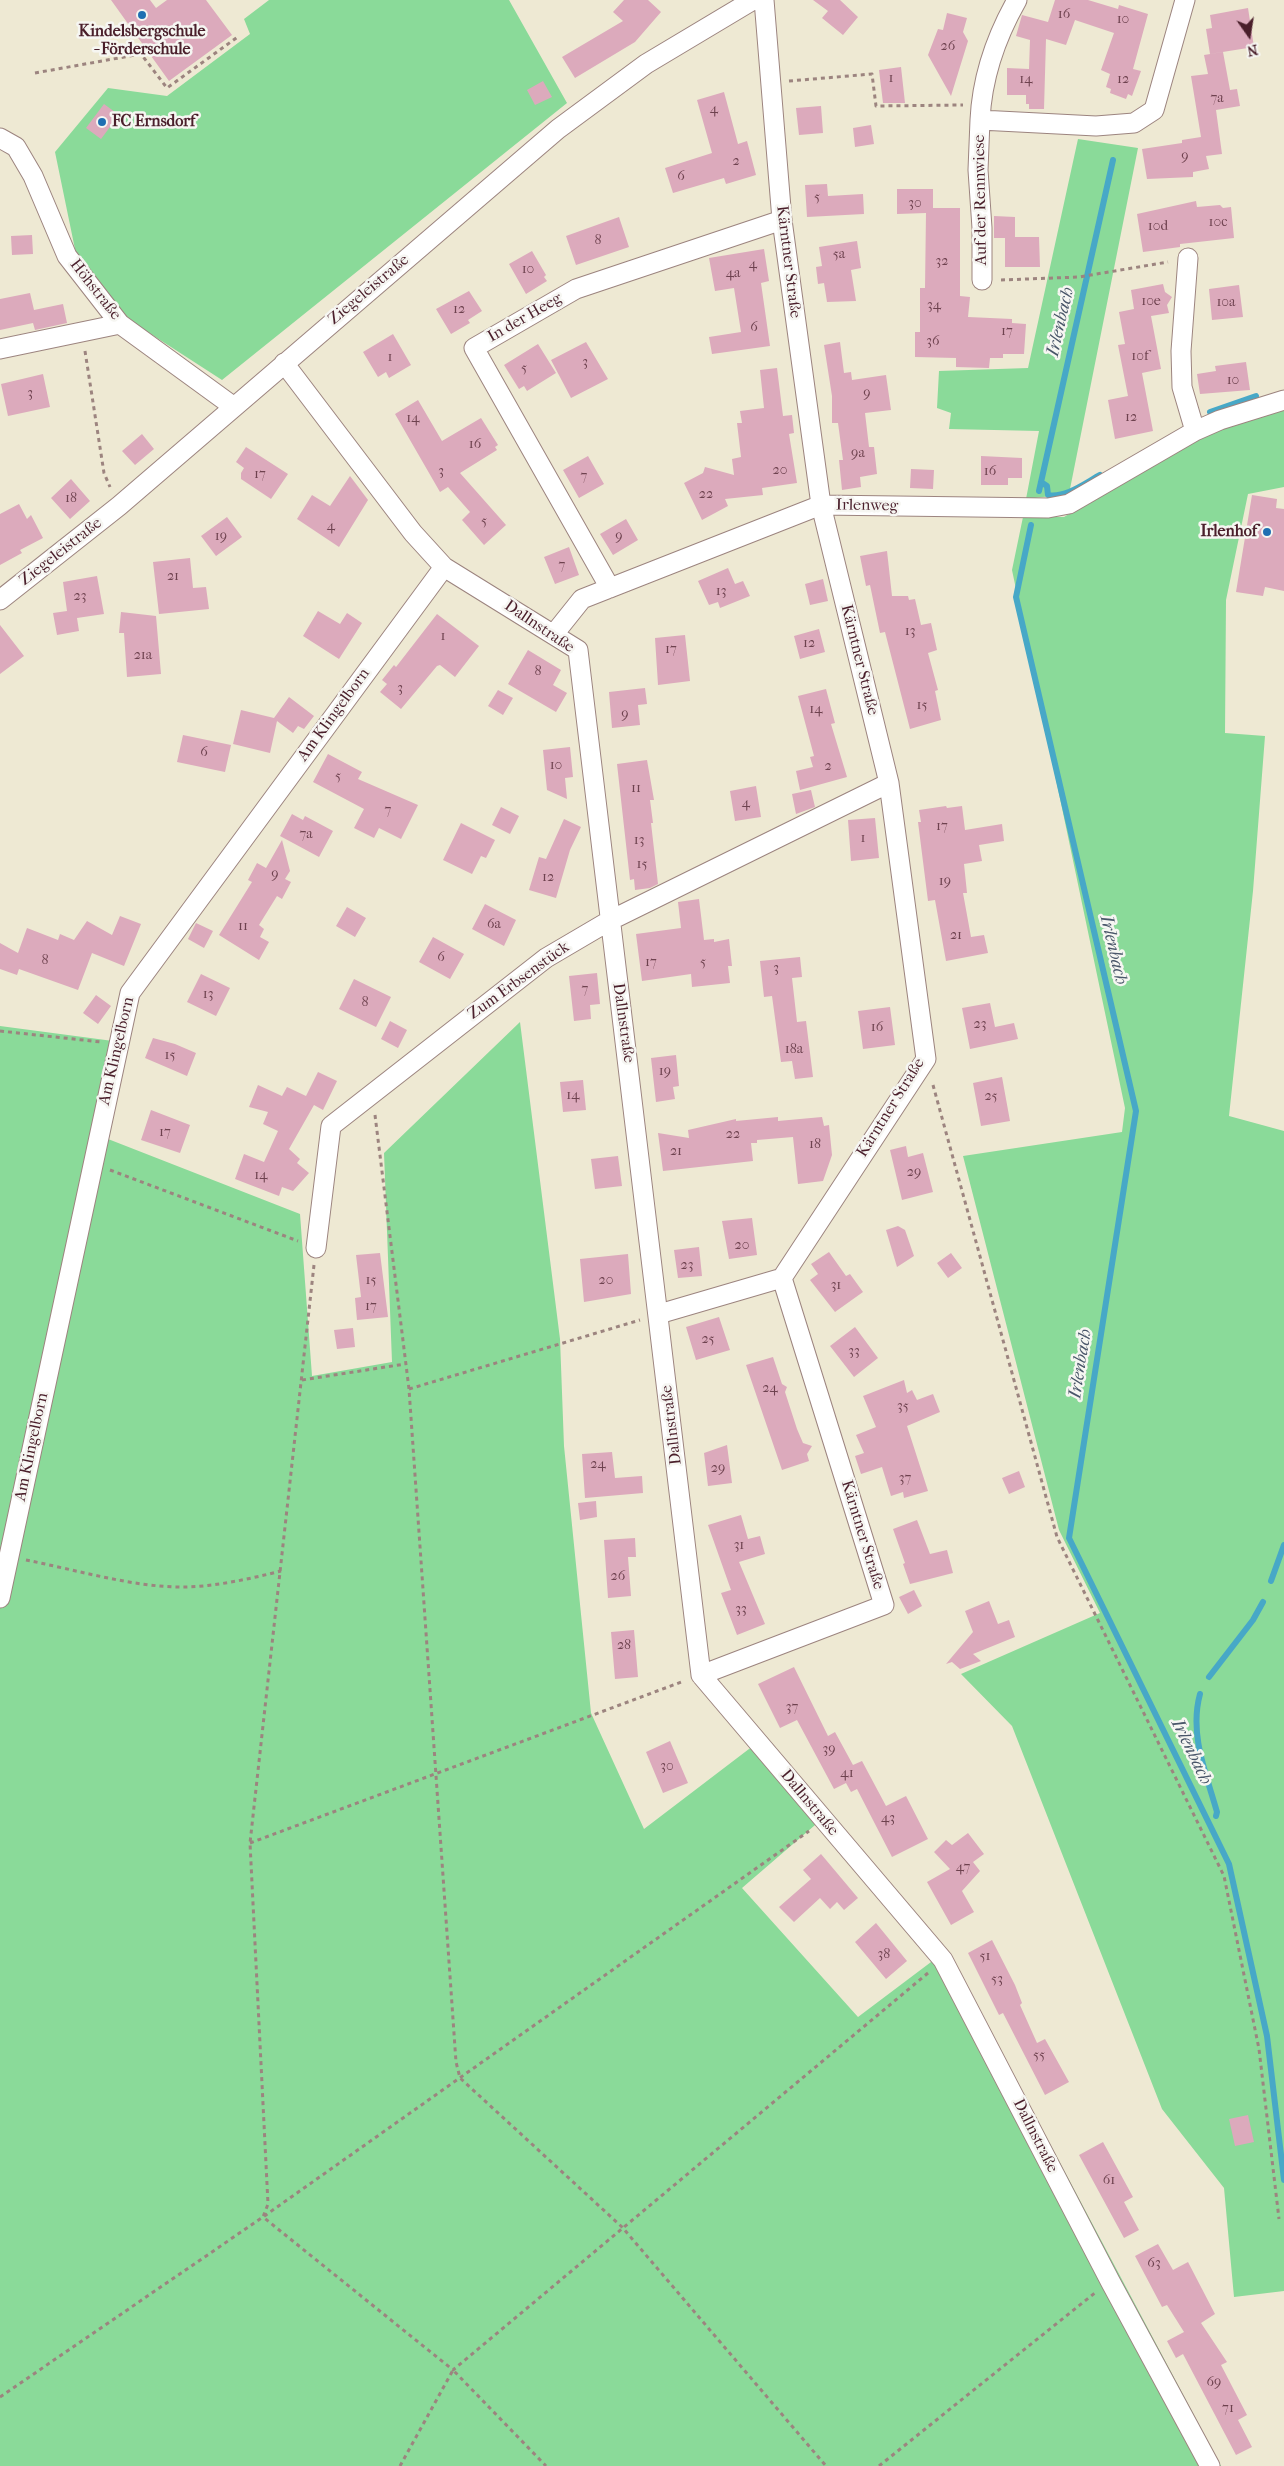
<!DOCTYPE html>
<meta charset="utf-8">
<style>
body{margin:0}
#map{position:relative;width:1284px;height:2466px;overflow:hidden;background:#eee9d3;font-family:"IM FELL French Canon",serif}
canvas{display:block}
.north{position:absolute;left:1224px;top:10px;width:50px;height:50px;-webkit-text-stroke:4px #f6f6f2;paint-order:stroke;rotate:167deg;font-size:14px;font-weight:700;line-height:20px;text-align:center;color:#4a1f2b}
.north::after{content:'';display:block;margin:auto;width:18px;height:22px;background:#4a1f2b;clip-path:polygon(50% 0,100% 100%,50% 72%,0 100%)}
</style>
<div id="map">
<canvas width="1284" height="2466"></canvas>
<div class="north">N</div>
</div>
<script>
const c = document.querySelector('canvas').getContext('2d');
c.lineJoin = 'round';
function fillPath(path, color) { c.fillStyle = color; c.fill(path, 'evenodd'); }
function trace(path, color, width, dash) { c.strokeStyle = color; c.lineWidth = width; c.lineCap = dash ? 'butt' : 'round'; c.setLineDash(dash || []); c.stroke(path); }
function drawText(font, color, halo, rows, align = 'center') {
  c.font = font + ' "IM FELL French Canon",serif'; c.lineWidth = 5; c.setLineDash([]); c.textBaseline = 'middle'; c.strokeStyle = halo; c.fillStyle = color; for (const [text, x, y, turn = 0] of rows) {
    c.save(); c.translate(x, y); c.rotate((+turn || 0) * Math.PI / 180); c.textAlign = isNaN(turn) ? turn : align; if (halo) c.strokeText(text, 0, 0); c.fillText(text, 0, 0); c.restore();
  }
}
const green = new Path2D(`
 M269 0H509L567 103 222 380 123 316 76 254 55 152 108 88 167 96 250 34 244 19Z
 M1078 139 1138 148 1069 494 1026 499 1039 431 949 429 951 413 937 408 939 371 1028 368Z
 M1284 409V487L1248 494 1226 600 1225 733 1265 736 1253 891 1229 1116 1284 1131V2291L1234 2297 1224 2188 1162 2109 1012 1726 961 1674 1100 1613 1059 1530 963 1156 1122 1132 1125 1108 1012 570 1023 517H1064L1208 433Z
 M520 1022 560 1339 564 1446 591 1713 644 1829 766 1736 829 1813 742 1888 858 2017 947 1950 1221 2466H0V1026L128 1043 108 1139 300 1214 312 1376 392 1362 384 1153Z`);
const stream = new Path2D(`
 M1210 412 1256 396
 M1041 482 1047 486 1048 495C1066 498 1085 483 1100 475
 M1039 491 1113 160
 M1031 525 1016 597 1136 1111 1069 1538 1229 1864 1267 2036 1284 2180
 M1271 1581 1284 1545
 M1209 1677 1253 1620 1263 1602
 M1200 1694C1189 1734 1206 1773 1217 1812L1216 1816`);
const building = new Path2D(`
 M111 0H150L156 8 167 0H206L232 35 169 81Z
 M624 0H648L661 12 635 42 575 78 562 57 623 21 613 12Z
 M813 0H840L858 17 843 35 822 18 828 11Z
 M1055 0H1088L1118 9 1119 5 1148 14 1133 69 1141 71 1132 96 1128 94 1126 99 1110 93 1111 89 1106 87 1110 74 1101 70 1114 33 1075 20 1066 45 1046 39 1044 109H1029V104H1026V95H1007V68L1029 69 1030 40 1016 36 1022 15 1048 22Z
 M1248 8 1254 47 1210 54 1206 29 1212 28 1210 15Z
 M947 13 967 18 963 32 968 41 951 96 928 55 938 29 943 30Z
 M1223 52 1230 90 1237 89 1240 106 1216 110 1222 154 1206 156 1209 169 1193 172V177L1147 179 1142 149 1182 143V140L1201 137 1191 76 1208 74 1204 55Z
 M901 67 905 103H883L879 70Z
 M543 81 552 97 535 105 527 90Z
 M724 92 738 144 747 141 756 175 726 184 724 178 673 193 665 168 712 153 697 100Z
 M104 104 119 115 101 139 86 128Z
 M821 106 823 133 799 135 796 108Z
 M871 125 874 144 855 147 853 128Z
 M827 184 828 196 863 194 864 214 807 217 805 185Z
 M897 189H933V208H960V296L970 297 968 317 1012 319V323L1026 324 1024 354H1003V358H990L989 368 956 367V358L915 357V332H920V288H925L926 213 897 214Z
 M1196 201 1197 207 1220 205 1223 208 1231 207 1234 238 1180 244V247L1143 252 1137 214Z
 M994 216 1015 217V237H1039L1040 267H1005V238H994Z
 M619 217 629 247 576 265 566 236Z
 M32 235 33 254 12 255 11 236Z
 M857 241 861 268 851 270 856 301 827 302 824 283 818 284 816 267 822 266 819 247Z
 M764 249 769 281 761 283 770 346 712 354 709 337 741 332 734 288 715 291 709 258Z
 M532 251 546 275 544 277 547 281 526 294 509 264Z
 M1163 284 1165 292 1172 297 1167 305 1169 313 1151 316 1161 369 1142 373 1153 431 1115 439 1108 400 1128 396 1118 345 1125 344 1119 312 1134 309 1131 290Z
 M1239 285 1243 317 1212 320 1209 289Z
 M469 291 482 311 468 320 470 323 451 334 436 309Z
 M30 293 34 310 63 304 67 323 35 330 33 323 0 330V299Z
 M393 334 411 365 389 378 386 372 378 377 363 352Z
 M586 342 608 379 571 398 551 360Z
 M840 342 844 373 851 372 852 380 886 375 891 410 865 413 869 447H874L877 474 860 477 861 487 842 490 839 460H843L838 423H832V396L824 345Z
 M538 344 556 373 527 391 524 386 519 389 504 365Z
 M1246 362 1250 390 1200 394 1197 374 1216 371 1215 366Z
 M777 368 783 416 792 415 794 433 789 434 797 483 762 488 763 495 725 499 728 506 702 520 684 483 703 473 705 467 734 475 732 459 741 457 737 423H742L740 411 764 408 760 370Z
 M43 374 50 407 8 416 1 384Z
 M418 400 442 441 481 418 498 445 495 447 497 450 460 473 506 525 484 545 462 520 470 512 448 487 440 492 395 414Z
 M142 434 154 449 135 465 122 451Z
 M246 447 288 474 271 499 241 479V473L244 468 236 462Z
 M588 456 604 484 579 498 563 470Z
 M981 456 1022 458V478H1008V485H981Z
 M911 469 934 470 933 489 910 488Z
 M350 476 368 500 339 547 297 519 312 495 330 506Z
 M71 479 90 501 70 519 51 498Z
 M1252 495 1277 499 1276 508 1284 509V591L1265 587 1263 596 1236 592Z
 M19 504 27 519 31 515 43 538 20 550 22 553 0 565V514Z
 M227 517 242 537 216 556 201 536Z
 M626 519 638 540 613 555 600 534Z
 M569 547 579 575 555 584 544 557Z
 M887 551 892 596H908L909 600 915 599 921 625 931 623 937 650 928 653 938 690 935 691 941 720 910 729 885 632 880 633 870 585 866 586 860 556Z
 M190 558 193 588 206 587 209 609 159 614 153 562Z
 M728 568 735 584 743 581 750 596 720 608 718 602 709 605 698 581Z
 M97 576 104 614 77 618 79 631 57 635 53 613 67 611 63 582Z
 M823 579 828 601 810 605 805 584Z
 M318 611 340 624 347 613 362 623 339 659 303 636Z
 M121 612 156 616 161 674 127 677 124 633H119Z
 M437 614 479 646 455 677 440 665 437 666 401 709 380 692 387 684 382 680 394 665 396 667Z
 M0 625 24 656 0 674Z
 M819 629 825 652 800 659 794 636Z
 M685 635 690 681 658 685 655 638Z
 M528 650 561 670 553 685 567 693 556 712 508 684Z
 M645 688 647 704 638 705 640 725 612 728 609 692Z
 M826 689 835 723 831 724 847 777 800 790 796 771 813 767 810 757 814 756 798 696Z
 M498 690 513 698 503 715 488 706Z
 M289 697 314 716 304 729 298 726 293 733 277 721 270 753 233 744 241 710 274 718Z
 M183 735 231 745 225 772 177 762Z
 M570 747 573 777 565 778 567 799 547 790 543 750Z
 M328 754 362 772 358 779 418 805 401 839 379 828 374 838 354 828 364 809 313 782Z
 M647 760 654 800H650L653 823H651L658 884 650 888 635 890 634 879 630 880 617 764Z
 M756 786 761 817 735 821 730 791Z
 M811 790 815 807 796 814 792 794Z
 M946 806 947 808 962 806 965 830 1002 824 1004 841 979 845 982 861 964 864 967 893H963L971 937 984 935 988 953 946 961 935 900 928 901 918 822H921L919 810Z
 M501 807 519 816 510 834 492 825Z
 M292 814 303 820 305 816 333 831 319 857 280 836Z
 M875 818 879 858 851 861 848 820Z
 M564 819 581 827 570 850 556 898 529 890 539 857 546 859Z
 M461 823 495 840 486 858 481 856 472 874 443 860Z
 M282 840 290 871 285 879 291 882 282 899 277 896 259 925 264 929 260 937 269 942 259 960 219 935 252 882 248 880 257 863 266 868Z
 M699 899 704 940 714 939V942L729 939 732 966H728L730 983 692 987 691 974 642 981 636 934 681 928 678 902Z
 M485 904 516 920 504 946 472 929Z
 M347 907 366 918 355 937 336 926Z
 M120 916 141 924 124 966 92 953 78 990 19 969 17 975 0 969V943L18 953 27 928 58 940 60 934 74 940 87 921 112 935Z
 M196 923 213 931 204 948 188 939Z
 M433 937 464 954 450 979 419 962Z
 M800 957 802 977 792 978 797 1022 806 1021 813 1077 795 1079 792 1061 781 1062 772 996 764 997 760 961Z
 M597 973 600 1004 590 1005 591 1019 574 1021 569 976Z
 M201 974 230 988 216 1016 187 1002Z
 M354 979 391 997 376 1027 339 1009Z
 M96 995 111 1006 98 1024 83 1013Z
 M990 1003 995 1027 1014 1023 1018 1039 970 1049 962 1008Z
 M890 1007 895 1045 863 1049 858 1011Z
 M390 1021 407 1030 398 1048 381 1039Z
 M153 1038 175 1044 196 1053 187 1076 145 1058Z
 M676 1055 679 1086 673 1087 675 1099 656 1102 651 1058Z
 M318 1072 337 1081 323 1110 314 1105 289 1149 300 1159 297 1163 309 1173 293 1191 282 1187 279 1196 235 1179 244 1154 264 1162 278 1131 263 1124 268 1112 249 1107 258 1085 282 1096 287 1087 306 1096Z
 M1002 1077 1010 1121 981 1126 973 1083Z
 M583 1080 586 1110 563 1112 560 1082Z
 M151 1110 190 1125 180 1153 141 1140Z
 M778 1117V1121L822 1117 824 1126 829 1125 832 1155 823 1181 798 1184 793 1137 757 1140V1143H751L753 1161 663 1171 658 1133 689 1138 688 1130 736 1119V1121Z
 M906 1146 908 1157 923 1153 933 1192 902 1200 890 1150Z
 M618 1156 622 1186 595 1189 591 1159Z
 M752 1218 757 1255 729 1259 722 1221Z
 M898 1226 905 1230 914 1256 897 1267 886 1230Z
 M699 1247 702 1276 678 1278 674 1250Z
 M829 1252 846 1276 850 1274 863 1292 835 1312 810 1280 818 1274 811 1264Z
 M380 1253 388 1317 357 1320 355 1298 361 1297 356 1255Z
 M951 1253 962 1268 948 1278 937 1263Z
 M628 1254 631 1294 584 1302 580 1259Z
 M719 1317 730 1350 696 1360 686 1327Z
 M855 1327 878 1358 854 1377 830 1346Z
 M353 1328 355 1347 337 1349 334 1330Z
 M773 1357 782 1384 787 1387 785 1392 797 1429 803 1443 812 1446 807 1454 809 1461 782 1470 746 1365Z
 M904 1380 907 1393 912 1390 917 1400 933 1394 940 1412 907 1426 928 1491 904 1498 903 1492 891 1496 882 1467 861 1474 855 1456 864 1453 856 1435 876 1427 863 1396Z
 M727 1445 732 1483 708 1486 704 1453Z
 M612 1452 615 1478 642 1476 643 1493 585 1498 582 1454Z
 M1019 1471 1025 1487 1009 1494 1002 1478Z
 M596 1501 597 1517 580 1520 578 1503Z
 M741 1515 748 1539 760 1536 765 1554 739 1562 765 1624 737 1635 721 1593 731 1590 708 1525Z
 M917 1520 930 1554 947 1550 953 1573 910 1584 903 1564 905 1563 893 1529Z
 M635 1538 636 1557H628L631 1596 608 1598 604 1540Z
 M914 1590 922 1606 908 1614 899 1597Z
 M989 1601 998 1624 1009 1620 1015 1637 973 1654 981 1661 960 1669 952 1662 946 1664 973 1632 965 1611Z
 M634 1630 638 1677 615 1679 611 1632Z
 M794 1667 828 1736 835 1732 853 1765 862 1761 886 1806 906 1796 928 1839 892 1857 857 1789 851 1792 846 1783 834 1789 797 1720 780 1728 758 1684Z
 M670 1741 688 1783 663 1793 646 1752Z
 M968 1833 984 1854 973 1862 980 1871 962 1891 974 1912 951 1925 927 1882 950 1869 934 1852 946 1840 952 1845Z
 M821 1854 858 1898 844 1910 837 1902 830 1909 820 1898 794 1922 779 1907 811 1879 803 1870Z
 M876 1923 907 1961 886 1979 855 1942Z
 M992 1940 1015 1985 1022 2003 1020 2005 1037 2043 1045 2039 1069 2082 1045 2095 1003 2013 999 2015 968 1953Z
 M1248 2115 1254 2142 1235 2146 1229 2119Z
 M1103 2142 1133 2197 1124 2202 1139 2230 1124 2238 1079 2155Z
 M1158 2244 1173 2270 1188 2262 1215 2314 1201 2323 1227 2362 1221 2365 1247 2415 1238 2420 1252 2447 1236 2455 1183 2354 1176 2358 1167 2341 1184 2332 1167 2305 1162 2307 1135 2256Z`);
const path = new Path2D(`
 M35 73 141 54 167 88 239 36
 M789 81 872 74 876 106 963 105
 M1001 280 1079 277 1168 262
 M85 351 104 473 110 487
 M0 1031 101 1042
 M933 1085 1057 1537 1224 1876 1259 2049 1279 2219
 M375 1115 409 1389 456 2062 460 2078 622 2227 826 2466
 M110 1170 298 1241
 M314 1265 250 1843 268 2204 263 2217 453 2370 928 1973
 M302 1380 405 1364
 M409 1389 640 1320
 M26 1560C77 1570 135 1588 186 1587 218 1586 249 1579 281 1571
 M250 1843 684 1681
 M0 2397 263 2217 809 1831
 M400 2466 453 2370 546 2466
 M879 2466 1096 2292`);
const street = new Path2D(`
 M980 120C982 78 996 37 1017 0
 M0 138 16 147 33 176 67 256 120 324 234 407
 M1188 258 1181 351 1182 387 1195 431
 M982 280V228L978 170 980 120 1096 126 1134 123 1154 110 1185 0
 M0 349 120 324
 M284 363 413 533 444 567 578 650 701 1675 943 1960 1110 2281 1210 2466
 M610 588 474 348 576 289 782 220
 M0 600 119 506 558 129 646 64 753 0
 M554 634 582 599 821 505 1048 508 1069 504 1195 431 1220 420 1284 400
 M316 1248 331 1126 546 958 609 921 889 783
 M659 1314 782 1278 926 1059 889 783 821 505 782 220 764 0
 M0 1598 130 993 444 567
 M701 1675 884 1605 782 1278`);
const markers = [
 [142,15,5,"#1f6fb2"],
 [102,122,5,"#1f6fb2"],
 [1267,532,5,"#1f6fb2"]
];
const numberNames = [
 ["16",1064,15],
 ["10",1123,20],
 ["26",948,47],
 ["1",891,79],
 ["14",1026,80],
 ["12",1123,80],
 ["7a",1217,99],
 ["4",714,110],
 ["9",1185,157],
 ["2",736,162],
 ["6",681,177],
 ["5",817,198],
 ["30",915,204],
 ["10c",1218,223],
 ["10d",1158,227],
 ["8",598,241],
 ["5a",839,255],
 ["32",942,262],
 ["4",753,265],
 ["10",528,270],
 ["4a",733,274],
 ["10e",1151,302],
 ["10a",1226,303],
 ["34",934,306],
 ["12",459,310],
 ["6",754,328],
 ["17",1007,332],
 ["36",933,342],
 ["10f",1140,357],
 ["1",390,358],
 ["3",585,363],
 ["5",524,369],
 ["10",1233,381],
 ["3",30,394],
 ["9",867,394],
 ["12",1131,418],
 ["14",413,419],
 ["16",475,445],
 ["9a",858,454],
 ["20",780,471],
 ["3",441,472],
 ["16",990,472],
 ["17",260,475],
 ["7",584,477],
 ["22",706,495],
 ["18",71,499],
 ["5",484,522],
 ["4",331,527],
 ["19",221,537],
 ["9",619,537],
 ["7",562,566],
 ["21",173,577],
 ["13",721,592],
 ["23",80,597],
 ["13",910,632],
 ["1",443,637],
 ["12",809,644],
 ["17",671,650],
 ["21a",143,656],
 ["8",538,672],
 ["3",400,689],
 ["15",922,706],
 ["14",816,710],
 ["9",625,715],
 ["6",204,753],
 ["10",556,766],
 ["2",828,767],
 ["5",338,777],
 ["11",636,789],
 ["4",746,804],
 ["7",388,811],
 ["17",942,827],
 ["7a",306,835],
 ["1",863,839],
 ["13",639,841],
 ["15",642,865],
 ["9",275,875],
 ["12",548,878],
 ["19",945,882],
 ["6a",494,925],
 ["11",243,927],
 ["21",956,936],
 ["6",441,958],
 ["8",45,961],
 ["17",651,963],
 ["5",703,963],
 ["3",776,969],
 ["7",585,990],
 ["13",208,995],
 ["8",365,1003],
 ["23",980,1025],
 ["16",877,1028],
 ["18a",794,1050],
 ["15",170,1056],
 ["19",665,1072],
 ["14",573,1096],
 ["25",991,1097],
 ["17",165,1133],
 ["22",733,1135],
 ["18",815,1145],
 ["21",676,1152],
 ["29",914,1173],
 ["14",261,1176],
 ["20",742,1246],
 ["23",687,1266],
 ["15",371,1281],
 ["20",606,1281],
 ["31",836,1286],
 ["17",371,1307],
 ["25",708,1340],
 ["33",854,1352],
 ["24",770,1389],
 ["35",903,1407],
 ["24",598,1465],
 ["29",718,1469],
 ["37",905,1479],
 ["31",739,1546],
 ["26",618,1577],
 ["33",741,1610],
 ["28",624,1646],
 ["37",792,1708],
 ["39",829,1750],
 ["30",667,1767],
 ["41",847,1774],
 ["43",888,1819],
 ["47",963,1868],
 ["38",884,1955],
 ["51",985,1957],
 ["53",997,1980],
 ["55",1039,2056],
 ["61",1109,2181],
 ["63",1154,2264],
 ["69",1214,2383],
 ["71",1228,2409]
];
const poiNames = [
 ["Kindelsbergschule",142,32],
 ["- Förderschule",142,50],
 ["FC Ernsdorf",112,122,"left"],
 ["Irlenhof",1257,532,"right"]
];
const streetNames = [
 ["Auf der Rennwiese",981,200,-91],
 ["Kärntner Straße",788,262,83],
 ["Höhstraße",95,290,52],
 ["Ziegeleistraße",369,290,-40],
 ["In der Heeg",525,318,-30],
 ["Irlenweg",867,506,1],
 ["Ziegeleistraße",61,552,-38],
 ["Dallnstraße",539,627,34],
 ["Kärntner Straße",859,660,76],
 ["Am Klingelborn",334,715,-54],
 ["Zum Erbsenstück",519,981,-36],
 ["Dallnstraße",623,1023,82],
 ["Am Klingelborn",117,1051,-77],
 ["Kärntner Straße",891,1108,-58],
 ["Dallnstraße",672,1425,-97],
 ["Am Klingelborn",32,1447,-78],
 ["Kärntner Straße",862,1535,73],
 ["Dallnstraße",809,1803,50],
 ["Dallnstraße",1035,2136,63]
];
const waterNames = [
 ["Irlenbach",1061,322,-77],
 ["Irlenbach",1113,950,77],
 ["Irlenbach",1081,1364,-81],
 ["Irlenbach",1191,1752,64]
];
fillPath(green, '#8ada99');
trace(stream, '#47a8c7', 6);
fillPath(building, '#dcaabc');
trace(street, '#9c847f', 21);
trace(path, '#9c847f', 3, [4, 4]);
trace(street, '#fff', 19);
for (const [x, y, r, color] of markers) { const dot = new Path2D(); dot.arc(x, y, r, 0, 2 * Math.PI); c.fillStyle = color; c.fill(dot); trace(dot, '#f6f6f2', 2); }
drawText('14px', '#6e424f', null, numberNames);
drawText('bold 16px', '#4a1f2b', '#f6f6f2', poiNames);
drawText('16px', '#4a1f2b', '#f6f6f2', streetNames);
drawText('italic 18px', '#495669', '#f6f6f2', waterNames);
</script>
